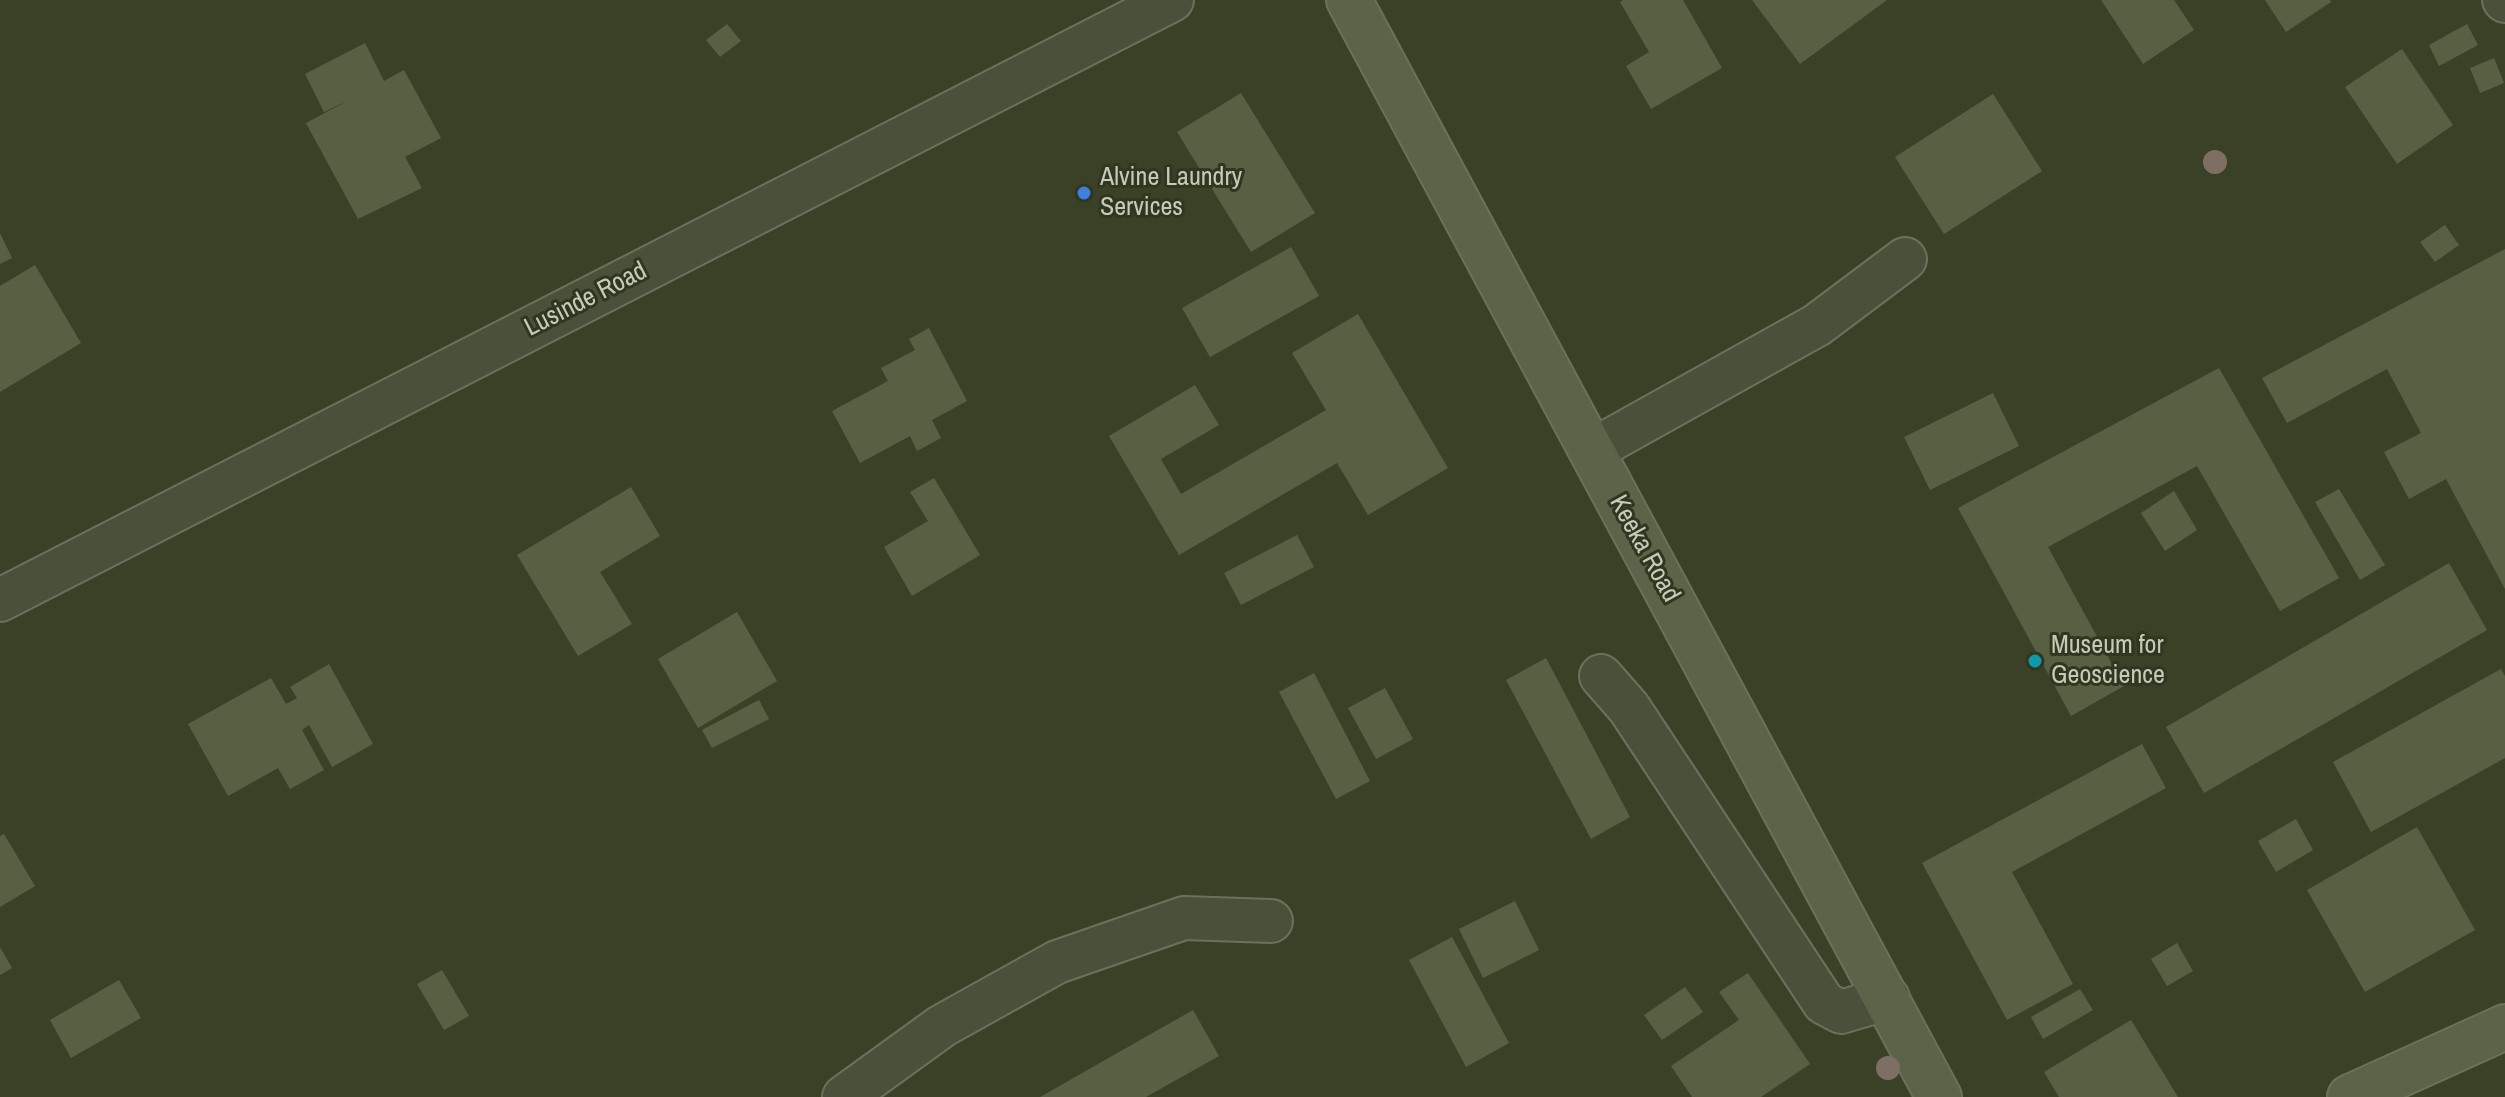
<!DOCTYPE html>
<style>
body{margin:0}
canvas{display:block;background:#3a4127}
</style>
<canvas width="2505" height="1097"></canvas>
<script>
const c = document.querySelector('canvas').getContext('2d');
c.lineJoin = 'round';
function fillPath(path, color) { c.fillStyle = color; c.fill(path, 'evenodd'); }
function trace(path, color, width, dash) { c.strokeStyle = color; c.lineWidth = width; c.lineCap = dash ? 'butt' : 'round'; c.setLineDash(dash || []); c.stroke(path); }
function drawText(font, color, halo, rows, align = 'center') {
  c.font = font + ' "Archivo Narrow",sans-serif'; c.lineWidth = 6; c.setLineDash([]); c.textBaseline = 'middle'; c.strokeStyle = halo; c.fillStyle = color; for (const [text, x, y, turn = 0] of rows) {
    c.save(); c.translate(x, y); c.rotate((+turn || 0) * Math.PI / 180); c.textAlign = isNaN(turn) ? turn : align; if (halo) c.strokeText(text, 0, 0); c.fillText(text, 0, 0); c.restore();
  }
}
const building = new Path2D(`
 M1623 0H1683L1722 68 1651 109 1626 66 1649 52 1620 2Z
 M1752 0H1887L1800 64Z
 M2101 0H2174L2194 30 2143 64Z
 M2265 0H2330L2331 2 2286 32Z
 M727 24 741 41 720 57 706 40Z
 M2467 24 2478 45 2439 66 2429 45Z
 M365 43 384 81 404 70 441 138 405 157 422 188 358 219 306 123 349 100 324 112 305 74Z
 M2402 49 2453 125 2397 164 2345 87Z
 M2494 58 2504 83 2480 93 2470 68Z
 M1241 93 1315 213 1251 252 1177 132Z
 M1993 94 2042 171 1944 234 1895 157Z
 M2445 225 2459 245 2435 262 2420 242Z
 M0 233 12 258 0 264Z
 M1291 247 1319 296 1210 357 1182 308Z
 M2505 249V589L2446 479 2409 499 2384 452 2421 433 2387 369 2287 423 2262 378Z
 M35 265 81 343 0 392V286Z
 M1358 314 1448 468 1368 515 1337 463 1179 555 1109 436 1195 385 1219 425 1161 459 1181 494 1326 410 1292 353Z
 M929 328 967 401 932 420 941 438 917 451 910 436 860 463 832 411 888 381 881 368 915 350 909 339Z
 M2219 368 2339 578 2280 611 2197 466 2048 547 2124 686 2071 716 1958 508Z
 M1993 393 2019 446 1930 490 1904 437Z
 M934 478 980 555 912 596 884 547 928 521 910 492Z
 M631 487 660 536 600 572 632 624 578 656 517 555Z
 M2339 489 2385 565 2360 580 2315 502Z
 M2174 491 2197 530 2165 551 2141 513Z
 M1297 535 1314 567 1241 605 1224 573Z
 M2449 563 2487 630 2204 793 2166 727Z
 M737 612 777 681 698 728 658 659Z
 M1546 658 1630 817 1591 839 1506 680Z
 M329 664 373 744 332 767 309 725 302 730 324 770 290 789 278 768 228 796 188 724 271 678 286 704 297 698 290 687Z
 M2501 669 2505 676V758L2371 832 2333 762Z
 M1314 673 1370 781 1336 799 1279 692Z
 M1385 688 1413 739 1376 759 1348 708Z
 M759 700 769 719 712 748 702 730Z
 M2142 744 2166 788 2012 872 2073 984 2007 1020 1922 863Z
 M2296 819 2313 850 2276 872 2258 841Z
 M2417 827 2475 930 2365 992 2307 890Z
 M4 834 35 886 0 907V836Z
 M1515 901 1539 950 1483 978 1459 929Z
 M1452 937 1509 1043 1466 1067 1409 960Z
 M2177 943 2193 971 2167 986 2151 959Z
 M0 947 12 968 0 975Z
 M442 970 469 1016 444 1030 417 984Z
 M1748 973 1810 1064 1761 1097H1692L1671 1066 1739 1020 1719 992Z
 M119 980 141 1018 71 1058 50 1020Z
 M1685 987 1703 1012 1662 1040 1644 1015Z
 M2080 989 2093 1010 2043 1039 2031 1017Z
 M1193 1010 1219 1056 1146 1097H1040Z
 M2131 1020 2178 1097H2059L2044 1072Z`);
const street = new Path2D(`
 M2504 0 2505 1
 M1591 451 1817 325 1905 259
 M0 600 1172 0
 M1601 676 1629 708 1824 1003 1841 1012 1888 998
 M844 1097 942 1026 1057 962 1184 918 1271 921`);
const secondary = new Path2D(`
 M1349 0 1939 1097
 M2350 1097 2505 1027`);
const trees = [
 [2215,162],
 [1888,1068]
];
const markers = [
 [1084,193,8,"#3f7fe0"],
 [2035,661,8,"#0f9aa8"]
];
const poiNames = [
 ["Alvine Laundry",1100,178],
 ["Services",1100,208],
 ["Museum for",2051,646],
 ["Geoscience",2051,676]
];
const streetNames = [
 ["Lusinde Road",586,300,-27],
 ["Keeka Road",1644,549,61]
];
fillPath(building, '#586043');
trace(street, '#6a715c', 46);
trace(secondary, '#6a715c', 48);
trace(street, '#4a513b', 42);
trace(secondary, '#5b6449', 44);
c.fillStyle = '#7e6e64';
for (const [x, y] of trees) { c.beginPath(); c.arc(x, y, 12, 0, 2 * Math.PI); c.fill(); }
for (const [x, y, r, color] of markers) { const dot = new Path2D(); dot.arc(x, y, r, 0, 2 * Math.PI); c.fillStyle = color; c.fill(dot); trace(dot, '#303620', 3); }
drawText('26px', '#c5cbb8', '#303620', poiNames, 'left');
drawText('26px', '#c5cbb8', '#303620', streetNames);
</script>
